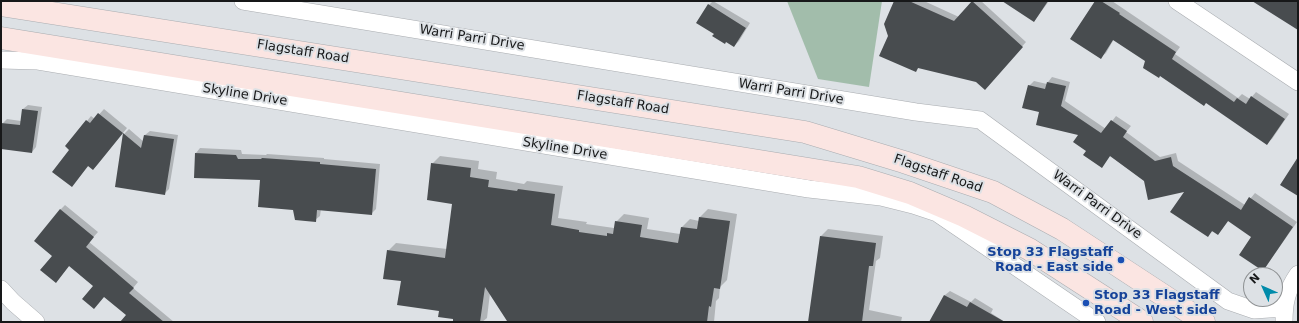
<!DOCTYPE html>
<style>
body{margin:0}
#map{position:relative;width:1299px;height:323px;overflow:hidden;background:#dde1e5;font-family:"DejaVu Sans",sans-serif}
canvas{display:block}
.frame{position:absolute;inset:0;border:2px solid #171819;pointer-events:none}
.north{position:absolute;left:1243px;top:267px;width:40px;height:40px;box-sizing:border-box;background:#dde1e5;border:1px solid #8e9193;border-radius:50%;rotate:315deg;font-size:11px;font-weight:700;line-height:16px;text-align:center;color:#171819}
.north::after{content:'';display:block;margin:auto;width:14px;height:18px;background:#008baa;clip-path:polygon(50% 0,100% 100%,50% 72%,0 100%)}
</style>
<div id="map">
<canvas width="1299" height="323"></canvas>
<div class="frame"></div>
<div class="north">N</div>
</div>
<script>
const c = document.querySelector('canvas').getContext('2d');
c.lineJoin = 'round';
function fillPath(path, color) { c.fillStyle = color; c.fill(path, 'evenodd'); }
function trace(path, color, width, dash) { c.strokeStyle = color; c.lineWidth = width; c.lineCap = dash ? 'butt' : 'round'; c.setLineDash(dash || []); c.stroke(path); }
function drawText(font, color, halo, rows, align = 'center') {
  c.font = font + ' "DejaVu Sans",sans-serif'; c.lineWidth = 4; c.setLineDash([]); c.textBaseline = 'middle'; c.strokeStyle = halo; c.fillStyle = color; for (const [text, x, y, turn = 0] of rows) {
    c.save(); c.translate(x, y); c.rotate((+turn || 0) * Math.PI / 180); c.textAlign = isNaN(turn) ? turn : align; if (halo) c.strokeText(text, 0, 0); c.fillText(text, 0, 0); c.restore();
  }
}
const green = new Path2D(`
 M787 1H882L869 87 818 79Z`);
const shadow = new Path2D(`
 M713 1 750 23 739 41 734 46 715 33 709 5Z
 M896 1H924L959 17 973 1H981L1026 42 989 84 919 67 915 71 889 36Z
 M1012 1H1049L1038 16 1034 21Z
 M1096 1H1112L1180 47 1175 54 1238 98 1242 94 1250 99 1256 92 1289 114 1272 139 1267 143 1114 39 1106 53 1101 57Z
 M1052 77 1070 82 1065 101 1106 129 1116 116 1131 126 1126 132 1160 157 1176 153 1178 161 1245 205 1255 193 1297 222 1267 265 1263 270 1253 237 1229 220 1218 234 1213 231 1208 235 1186 190 1145 181 1110 156 1101 167 1088 151 1080 134 1040 112 1029 86 1034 81 1047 84 1048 82Z
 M28 105 42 107 36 147 32 152 1 148 3 123 7 119 21 121 23 109Z
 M104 109 127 128 98 164 93 169 89 165 76 181 71 150 87 121 91 116 95 119Z
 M129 129 144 142 145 135 150 131 178 135 169 189 165 193 116 186 124 134Z
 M200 148 241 150 242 154 266 155 267 154 324 158V159L380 164 376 209 371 214 321 209 320 216 315 220 293 209 261 179 196 153Z
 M440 156 479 161 478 169 497 172 496 179 524 184 527 181 563 186 558 218 587 222 586 224 614 228 615 227 616 222 624 214 649 218 647 229 680 234 682 227 690 219 699 221 700 217 708 209 737 214 727 280 720 287 719 298 716 301 714 322H518L490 293 487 318 482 322H454V318L440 310 402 280 388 251 396 243 447 249 454 203 432 164Z
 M65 205 98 232 89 242 138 282 133 288 174 322H130L127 315 70 265 60 277 53 256 60 210Z
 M828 229 883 236 880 258 876 261 869 310 902 317 901 322H809L821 236Z
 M950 291 971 302 975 298 993 309 991 313 1005 322H931L945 295Z`);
const building = new Path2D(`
 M894 1H909L954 21 972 1 1023 47 985 90 976 82 918 68 916 72 879 56 888 36 884 24Z
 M1002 1H1048L1034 22Z
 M1095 1H1101L1120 13 1119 14 1176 52 1172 59 1234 102 1237 98 1246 104 1251 96 1285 119 1267 145 1206 103 1204 106 1160 76 1159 78 1143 68 1145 61 1113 40 1101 59 1070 39Z
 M1252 1H1298V30Z
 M708 4 746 28 734 47 726 42 725 44 712 36 714 34 696 23Z
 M1047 82 1066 86 1061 106 1101 133 1111 120 1127 131 1123 137 1155 161 1171 157 1173 166 1241 210 1249 197 1293 227 1263 271 1239 255 1251 237 1228 221 1218 235 1212 231 1208 237 1170 212 1184 192 1148 200 1144 181 1110 156 1102 168 1083 155 1086 151 1073 142 1078 135 1036 125 1039 112 1022 108 1028 85 1045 89Z
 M22 109 38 111 32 153 1 149V123L20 125Z
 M98 113 123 133 93 170 88 166 72 187 52 172 69 150 65 146 86 120 90 123Z
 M123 133 141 148 144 135 174 139 165 195 115 187Z
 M195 153 236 155 238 159H261L262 158 320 162V164L376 169 372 215 317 210 316 222 295 220 293 210 258 207 260 180 194 178Z
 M1298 157V196L1280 185Z
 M431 163 471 168 470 177 489 180 488 187 517 191 518 189 555 194 551 225 579 230V232L607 236V233L613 234 615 221 642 225 640 237 678 243 681 227 697 229 699 217 730 221 720 289 714 288 711 307 709 306 707 322H519L507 321 485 287 480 322H453V319L438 317 439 311 397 305 401 281 383 279 387 250 445 258 452 204 427 200Z
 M60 209 94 237 86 247 134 288 129 293 164 322H120L126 315 104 297 94 309 82 299 93 286 69 266 56 283 40 270 52 256 34 241Z
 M820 236 876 243 873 266H869L862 322H808Z
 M944 295 967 307 970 302 1005 322H929Z`);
const minor = new Path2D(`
 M243 1 916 112 980 120 1228 301 1254 310 1284 308
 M1177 1 1298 82
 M1 60 38 61 809 189 881 197 913 205 937 213 1097 322
 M1 289 13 302 36 322
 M1284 322C1284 302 1287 290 1298 274`);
const secondary = new Path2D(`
 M1 5 805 132 904 162 993 192 1062 229 1204 322
 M1 38 858 177 910 193 964 216 1029 249 1142 322`);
const markers = [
 [1121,260,4,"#1a4fb4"],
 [1086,303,4,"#1a4fb4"]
];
const streetNames = [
 ["Warri Parri Drive",472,38,9],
 ["Flagstaff Road",303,52,9],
 ["Warri Parri Drive",791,92,9],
 ["Skyline Drive",245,95,9],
 ["Flagstaff Road",623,103,9],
 ["Skyline Drive",565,149,9],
 ["Flagstaff Road",938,174,19],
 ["Warri Parri Drive",1097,205,36]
];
const transitNames = [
 ["Stop 33 Flagstaff",1113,253],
 ["Road - East side",1113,268],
 ["Stop 33 Flagstaff",1094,296,"left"],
 ["Road - West side",1094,311,"left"]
];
fillPath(green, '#a2bdab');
fillPath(shadow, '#0003');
fillPath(building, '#484c4f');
trace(minor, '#a9acb0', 18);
trace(secondary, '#a9acb0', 23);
trace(minor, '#fff', 17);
trace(secondary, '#fbe5e2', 22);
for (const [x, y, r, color] of markers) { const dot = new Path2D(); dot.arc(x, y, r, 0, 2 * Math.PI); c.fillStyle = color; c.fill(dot); trace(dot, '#dde1e5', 1.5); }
drawText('13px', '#171819', '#dde1e5', streetNames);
drawText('bold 13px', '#164399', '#dde1e5', transitNames, 'right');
</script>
